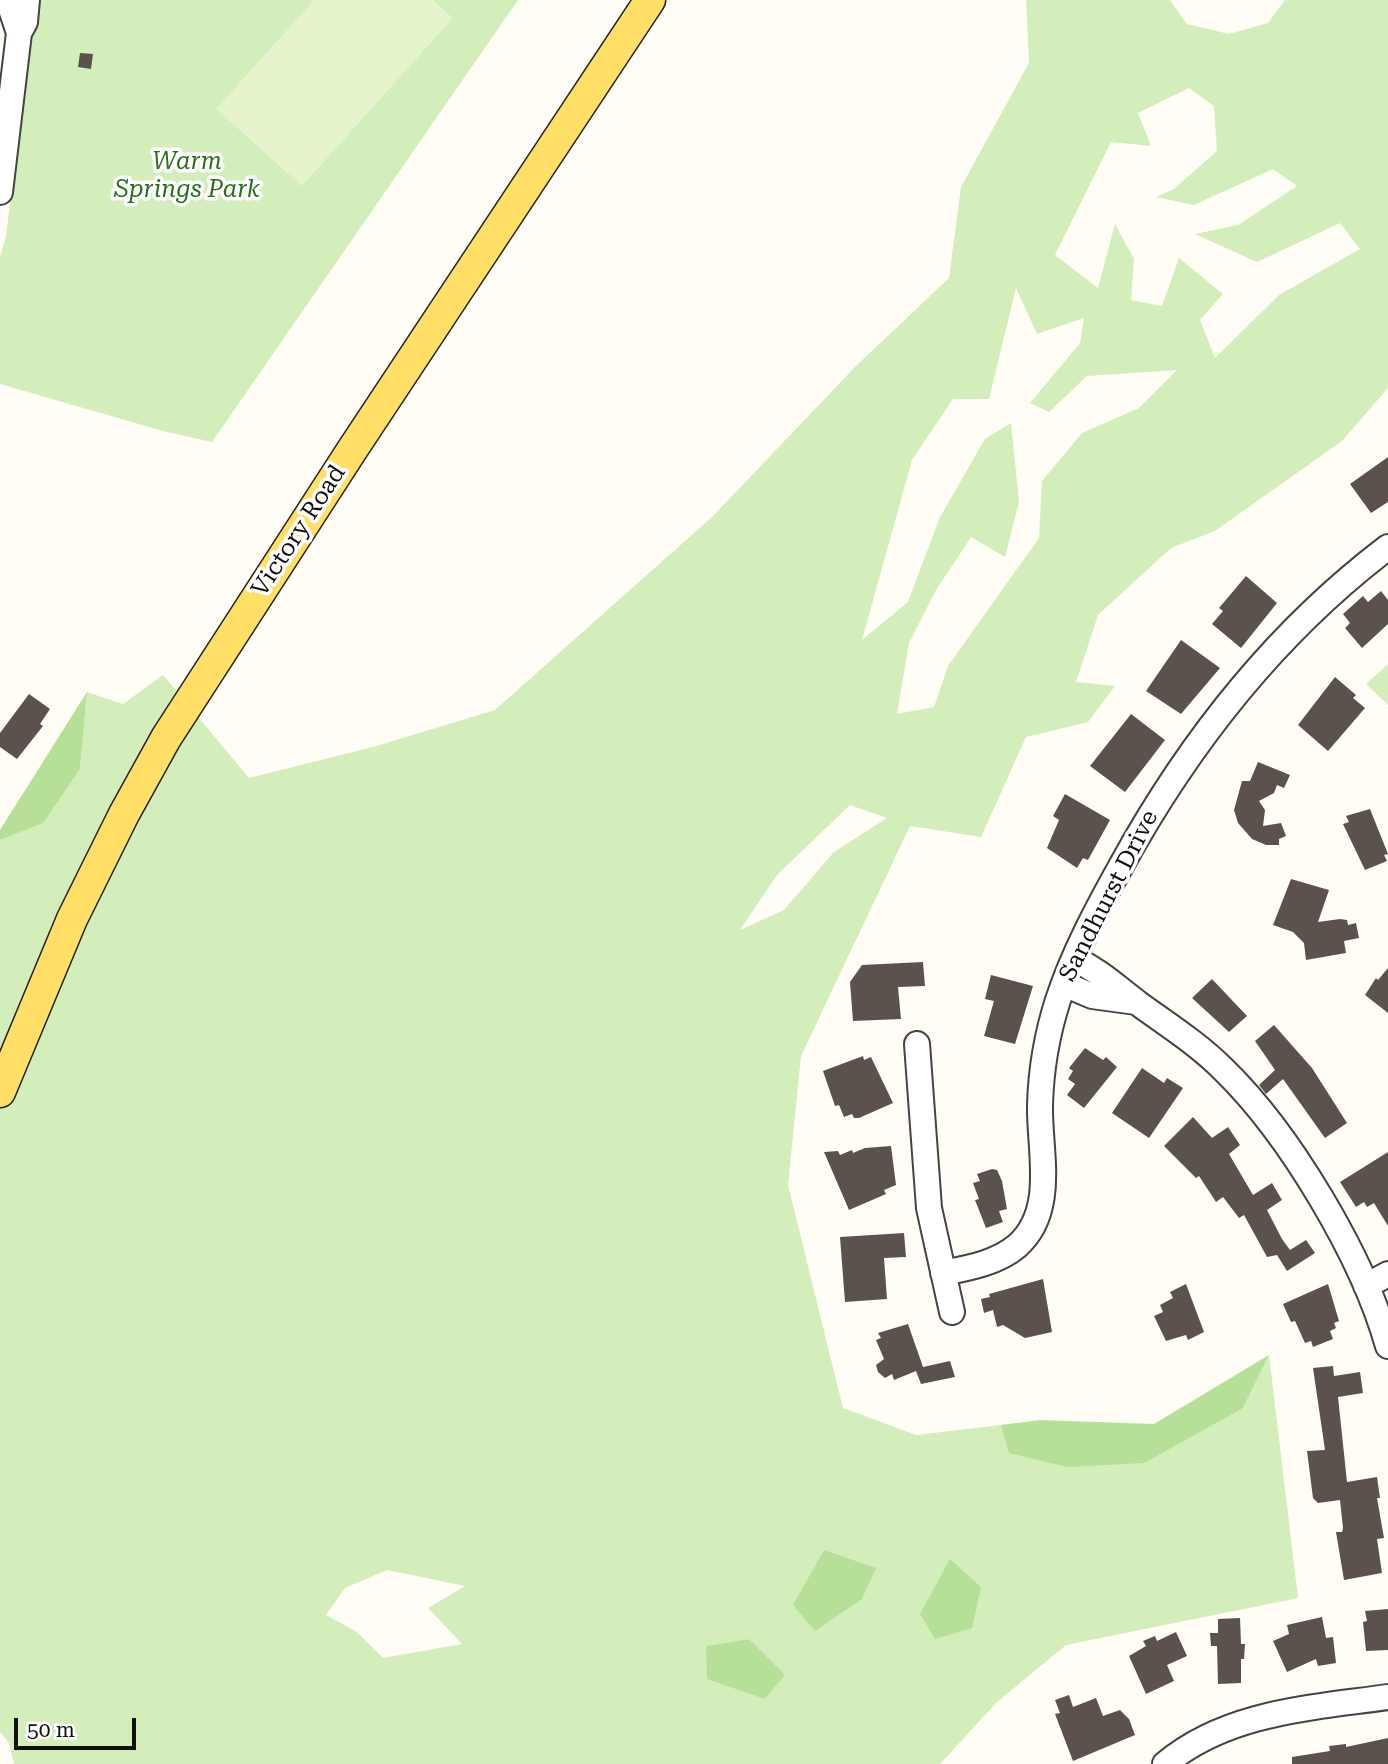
<!DOCTYPE html>
<style>
body{margin:0}
#map{position:relative;width:1388px;height:1764px;overflow:hidden;background:#fffdf5;font-family:"Roboto Serif",serif}
canvas{display:block}
.scale{position:absolute;left:14px;top:1718px;width:122px;height:32px;box-sizing:border-box;border:4px solid #111;border-top:0;padding-left:9px;font-size:21px;line-height:24px;white-space:nowrap;color:#111;-webkit-text-stroke:5px #fff;paint-order:stroke}
</style>
<div id="map">
<canvas width="1388" height="1764"></canvas>
<div class="scale">50 m</div>
</div>
<script>
const c = document.querySelector('canvas').getContext('2d');
c.lineJoin = 'round';
function fillPath(path, color) { c.fillStyle = color; c.fill(path, 'evenodd'); }
function trace(path, color, width, dash) { c.strokeStyle = color; c.lineWidth = width; c.lineCap = dash ? 'butt' : 'round'; c.setLineDash(dash || []); c.stroke(path); }
function drawText(font, color, halo, rows, align = 'center') {
  c.font = font + ' "Roboto Serif",serif'; c.lineWidth = 7; c.setLineDash([]); c.textBaseline = 'middle'; c.strokeStyle = halo; c.fillStyle = color; for (const [text, x, y, turn = 0] of rows) {
    c.save(); c.translate(x, y); c.rotate((+turn || 0) * Math.PI / 180); c.textAlign = isNaN(turn) ? turn : align; if (halo) c.strokeText(text, 0, 0); c.fillText(text, 0, 0); c.restore();
  }
}
const green = new Path2D(`
 M35 0H518L212 442 163 431 0 384V257L6 236Z
 M1026 0H1170L1187 24 1229 34 1268 23 1285 0H1388V388L1342 441 1215 531 1171 548 1098 615 1076 682 1115 686 1088 722 1026 737 981 837 910 826 801 1056 788 1185 843 1408 916 1435 1001 1425 1010 1453 1243 1408 1269 1355 1298 1598 1066 1645 996 1703 940 1764H14L9 1743 0 1732V840L43 822 80 769 87 692 123 704 163 675 249 778 373 747 495 710 712 517 856 366 949 278 961 187 1029 63ZM1189 88 1214 106 1217 151 1174 189 1156 197 1194 205 1273 169 1297 186 1238 225 1195 234 1257 262 1340 223 1360 249 1279 295 1215 358 1200 320 1223 294 1179 258 1162 306 1131 300 1134 259 1115 224 1098 288 1055 255 1111 142 1151 146 1138 113ZM1016 288 1037 334 1084 318 1080 343 1030 403 1049 412 1087 376 1177 370 1139 408 1082 433 1042 481 1039 538 948 666 934 707 897 714 909 643 936 590 971 537 1005 557 1019 502 1011 423 985 439 940 517 908 602 862 640 912 460 953 399H989ZM850 805 887 818 834 852 784 910 740 930 777 875ZM387 1570 465 1586 428 1608 462 1644 383 1658 357 1632 326 1615 345 1588ZM749 1639 764 1699 708 1679 707 1646Z
 M1388 664V705L1366 684Z`);
const forest = new Path2D(`
 M87 692 80 769 43 823 0 840V830Z
 M1269 1355 1243 1408 1144 1463 1067 1467 1009 1453 1001 1425 1040 1420 1154 1424Z
 M824 1550 876 1568 862 1599 815 1631 793 1605Z
 M950 1559 981 1587 972 1628 935 1639 920 1614Z
 M749 1639 785 1675 764 1699 707 1679 706 1646Z`);
const pitch = new Path2D(`
 M314 0H433L453 18 302 186 216 109Z`);
const building = new Path2D(`
 M80 53 93 54 91 69 78 67Z
 M1388 457V502L1371 513 1350 484Z
 M1246 576 1277 603 1241 648 1212 624 1223 611 1219 608Z
 M1381 591 1388 600V624L1362 648 1345 628 1350 623 1343 614 1363 596 1368 602Z
 M1181 640 1220 668 1181 714 1146 691Z
 M1335 677 1356 695 1353 698 1365 708 1328 751 1298 725Z
 M29 694 50 709 40 724 43 726 17 759 0 747V733Z
 M1131 714 1165 740 1125 792 1090 766Z
 M1258 762 1290 775 1284 788 1277 785 1274 793 1259 801 1265 810 1263 826 1281 823 1286 836 1279 839V845H1266L1252 839 1238 823 1234 810 1242 781H1250Z
 M1065 794 1110 820 1088 860 1083 858 1077 868 1047 848 1059 820 1053 816Z
 M1370 809 1388 854 1384 855 1387 861 1365 870 1343 824 1349 822 1346 816Z
 M1291 879 1329 890 1318 922 1340 919 1347 920 1348 925 1356 923 1359 938 1344 941 1346 953 1306 960 1304 943 1293 932 1273 925Z
 M923 962 925 986 898 987 901 1019 853 1021 850 982 862 965Z
 M1388 968V1013L1365 995 1376 978 1378 980Z
 M991 975 1033 986 1015 1044 984 1036 994 1001 985 999Z
 M1212 979 1247 1016 1229 1032 1192 998Z
 M1274 1025 1312 1068 1347 1123 1325 1138 1283 1079 1266 1094 1259 1085 1275 1070 1255 1041Z
 M1085 1048 1103 1060 1106 1057 1117 1067 1084 1108 1067 1095 1075 1084 1068 1079 1073 1071 1069 1068Z
 M863 1056 864 1060 871 1057 893 1103 859 1118H854L852 1114 844 1117 839 1105 835 1106 823 1071Z
 M1142 1068 1164 1083 1167 1078 1183 1088 1149 1138 1112 1113Z
 M1193 1117 1212 1138 1228 1127 1240 1145 1229 1154 1253 1195 1272 1183 1282 1200 1267 1210 1282 1239 1290 1250 1306 1240 1315 1253 1287 1271 1277 1255 1267 1257 1244 1215 1239 1218 1223 1197 1216 1202 1199 1176 1196 1178 1164 1146Z
 M891 1146 896 1185 884 1190 886 1194 849 1210 824 1152 838 1151 840 1155 852 1150 853 1153 865 1148Z
 M1388 1152V1226L1374 1203 1367 1207 1364 1202 1356 1207 1340 1182Z
 M992 1169 997 1170 1002 1181 1007 1209 999 1211 1003 1222 986 1228 975 1200 979 1199 973 1183 980 1181 977 1174Z
 M904 1233 906 1257 884 1258 887 1299 845 1302 840 1237Z
 M1043 1279 1052 1332 1025 1338 1003 1325 997 1327 993 1310 984 1313 981 1299 990 1297 989 1294Z
 M1186 1284 1204 1332 1188 1340 1186 1335 1166 1341 1154 1316 1163 1312 1160 1305 1173 1298 1170 1292Z
 M1328 1284 1339 1321 1334 1323 1336 1328 1330 1331 1333 1339 1313 1347 1311 1341 1305 1343 1295 1321 1291 1322 1283 1304Z
 M908 1324 923 1367 950 1361 955 1377 921 1384 916 1371 894 1380 892 1374 885 1378 878 1372 876 1365 884 1359 876 1340 881 1338 878 1333Z
 M1333 1366 1334 1376 1360 1372 1363 1393 1338 1397 1347 1482 1377 1477 1380 1498H1377L1384 1538 1377 1539 1382 1573 1344 1580 1336 1532H1342L1343 1528 1340 1500 1318 1503 1313 1498 1307 1451 1325 1450 1313 1368Z
 M1388 1609V1650L1366 1651 1363 1622 1367 1621 1365 1611Z
 M1322 1617 1326 1638 1333 1637 1336 1663 1318 1666 1316 1659 1287 1672 1273 1641 1289 1634 1287 1625Z
 M1240 1618 1241 1644H1245L1244 1659H1241V1683L1218 1684 1217 1646H1211L1210 1633H1218V1619Z
 M1176 1632 1187 1656 1167 1665 1174 1681 1146 1694 1129 1656 1146 1646 1143 1641 1155 1636 1157 1641Z
 M1069 1695 1073 1707 1096 1698 1103 1716 1120 1710 1129 1719 1135 1735 1073 1761 1055 1714 1060 1713 1055 1700Z
 M1388 1738V1764H1292V1757L1330 1751 1329 1746 1346 1744V1747Z`);
const minor = new Path2D(`
 M8 0 19 33
 M0 192 19 33 25 22 27 0
 M1074 959C1102 972 1115 986 1139 1004 1168 1025 1198 1044 1223 1069 1290 1134 1363 1257 1388 1346
 M1064 984 1092 996 1136 1002
 M917 1044 929 1208 952 1312
 M943 1273C968 1268 997 1263 1017 1246 1057 1211 1039 1151 1040 1105 1041 1069 1047 1034 1058 1000 1073 954 1097 909 1121 866 1188 744 1276 632 1388 547
 M1366 1286 1388 1274
 M1165 1764C1227 1712 1311 1708 1388 1697`);
const major = new Path2D(`
 M0 1092 72 919 124 814 166 738 352 450 650 0`);
const parkNames = [
 ["Warm",187,162],
 ["Springs Park",187,190]
];
const streetNames = [
 ["Victory Road",299,531,-57],
 ["Sandhurst Drive",1109,896,-63]
];
fillPath(green, '#d3eeba');
fillPath(forest, '#b6e098');
fillPath(pitch, '#e5f4cd');
fillPath(building, '#5b524c');
trace(minor, '#444', 28);
trace(major, '#222', 33);
trace(minor, '#fff', 24);
trace(major, '#ffdf65', 30);
drawText('italic 24px', '#296f1b', '#fff', parkNames);
drawText('24px', '#111', '#fff', streetNames);
</script>
